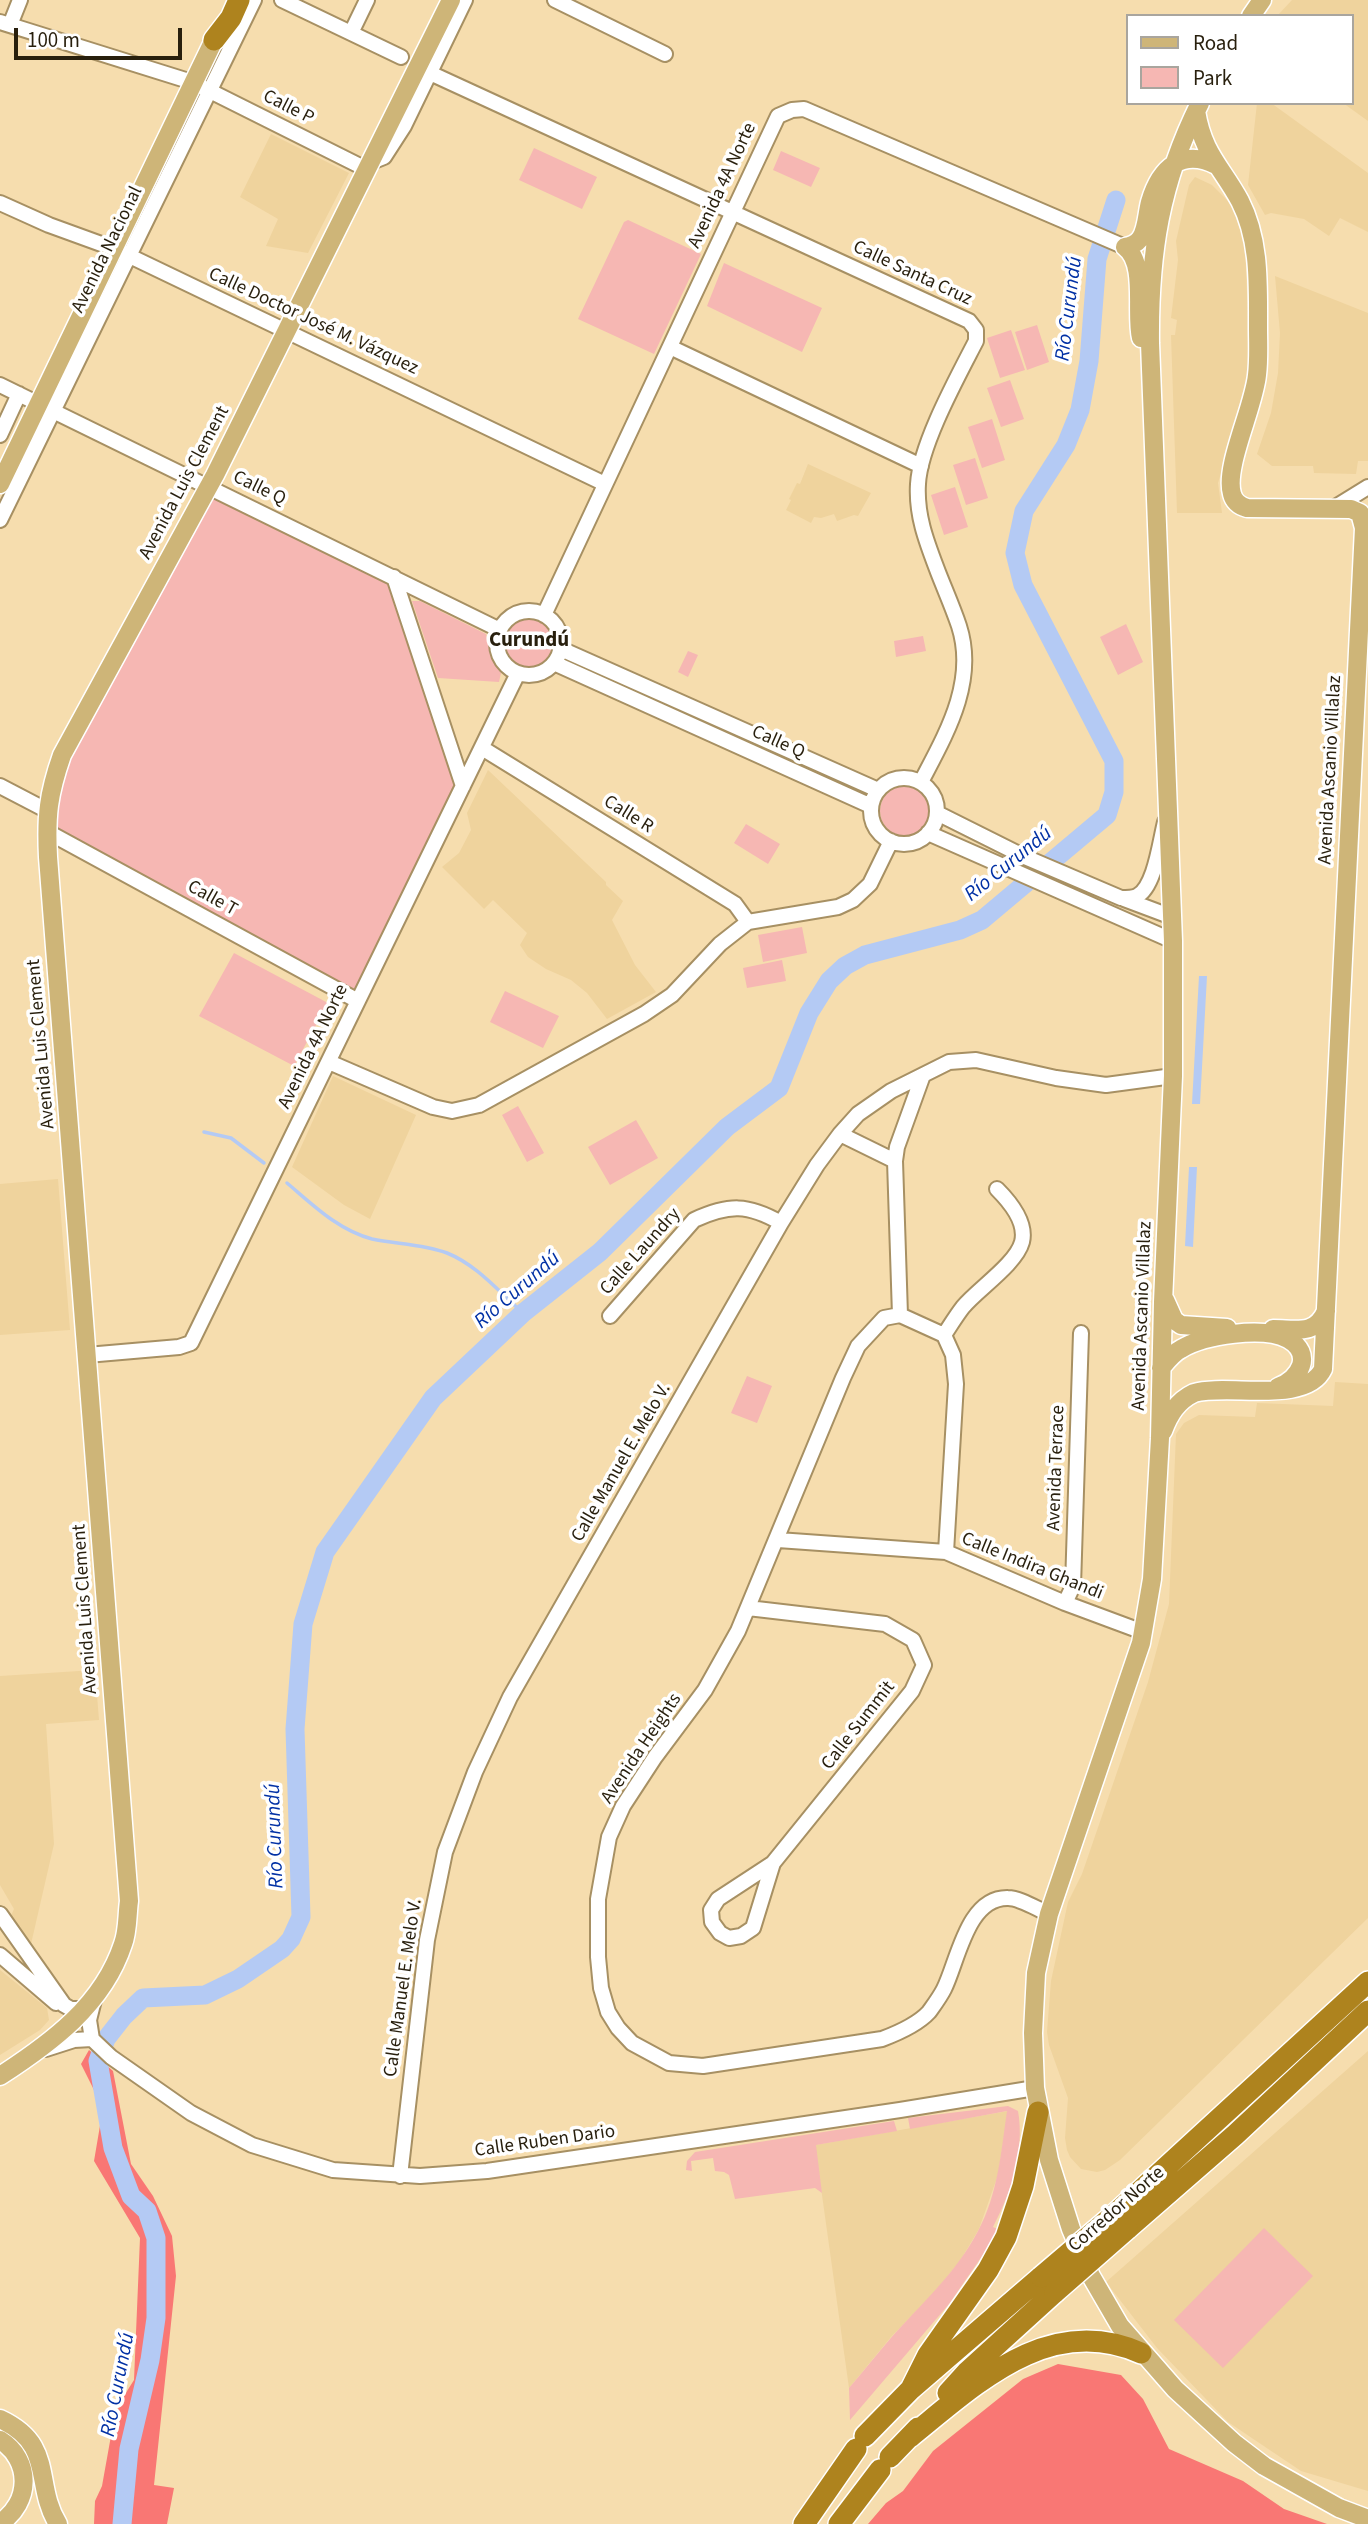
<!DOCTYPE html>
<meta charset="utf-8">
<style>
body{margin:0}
#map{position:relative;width:1368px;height:2524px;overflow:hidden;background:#f6ddae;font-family:"Source Sans 3",sans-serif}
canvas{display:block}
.legend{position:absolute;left:1126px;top:14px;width:228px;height:91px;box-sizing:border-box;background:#fff;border:2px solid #a9a59e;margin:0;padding:9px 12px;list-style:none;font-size:21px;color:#281f0d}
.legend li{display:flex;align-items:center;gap:14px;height:35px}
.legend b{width:35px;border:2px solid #a9a59e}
.scale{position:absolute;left:14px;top:28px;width:168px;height:32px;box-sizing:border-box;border:4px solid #281f0d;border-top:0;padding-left:9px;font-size:21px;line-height:24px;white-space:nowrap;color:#281f0d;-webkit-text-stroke:5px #fff;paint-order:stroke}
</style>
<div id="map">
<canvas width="1368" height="2524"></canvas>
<ul class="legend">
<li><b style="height:9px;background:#ceb578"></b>Road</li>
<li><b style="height:19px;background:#f6b7b3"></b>Park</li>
</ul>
<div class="scale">100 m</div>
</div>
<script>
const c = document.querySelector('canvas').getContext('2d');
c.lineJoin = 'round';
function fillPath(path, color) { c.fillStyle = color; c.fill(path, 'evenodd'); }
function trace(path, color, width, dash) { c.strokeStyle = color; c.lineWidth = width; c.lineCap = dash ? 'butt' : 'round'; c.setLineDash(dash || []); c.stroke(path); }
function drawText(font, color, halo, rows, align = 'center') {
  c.font = font + ' "Source Sans 3",sans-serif'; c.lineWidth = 7; c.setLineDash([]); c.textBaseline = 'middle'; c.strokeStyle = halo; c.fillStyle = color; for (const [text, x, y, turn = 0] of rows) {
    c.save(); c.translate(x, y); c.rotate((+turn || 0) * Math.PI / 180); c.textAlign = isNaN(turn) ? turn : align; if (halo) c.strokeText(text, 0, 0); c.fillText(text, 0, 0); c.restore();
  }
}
const built = new Path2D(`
 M1292 0H1368V121L1343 103H1352V16H1277Z
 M1257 103H1271L1368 173V232L1340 218 1329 236 1304 219 1271 213 1265 215 1248 185Z
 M271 134 349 173 308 253 266 246 278 219 240 197Z
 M1195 177 1212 185 1232 205 1243 228 1245 244 1250 368 1238 417 1218 483 1222 513H1177L1171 335H1175L1177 320 1171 318 1178 260 1176 241 1189 185Z
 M1275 276 1368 313V461H1358L1356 474 1314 473 1313 466H1272L1257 454 1271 413 1278 373 1280 333Z
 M808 464 871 493 858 516 854 515 837 521 834 514 821 518 814 517 811 523 786 510 791 500 789 499 797 483 800 484Z
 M488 770 606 882V885L623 901 612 920 635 965 656 992 607 1019 587 993 571 980 546 969 528 957 520 945 527 933 493 900 484 909 442 867 459 853 471 830 467 813Z
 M333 1076 416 1115 370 1219 344 1205 292 1167Z
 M58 1179 70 1330 0 1335V1184Z
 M1335 1382 1368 1384V1918L1120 2160 1105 2170 1097 2172 1081 2169 1070 2157 1067 2150 1065 2138 1068 2098 1049 2045 1047 2032 1051 1981 1068 1902 1082 1874 1148 1682 1169 1604 1176 1434 1184 1423 1199 1415 1255 1417 1257 1403 1333 1406Z
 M95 1670 99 1720 46 1724 54 1844 31 1944 10 1918 14 1909 0 1885V1676Z
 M0 1970 47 2008 49 2020 40 2030 0 2055Z
 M1368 2051V2491L1301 2471 1228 2422 1157 2348 1106 2282Z
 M1008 2111 998 2175 979 2229 960 2261 935 2292 891 2337 849 2388 815 2145Z`);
const green = new Path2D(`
 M534 148 597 177 582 209 519 180Z
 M781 151 820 168 811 187 773 170Z
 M628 220 701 254 654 354 578 319 624 222Z
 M724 263 822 308 802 352 707 306Z
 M1037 325 1049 362 1027 370 1015 332Z
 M1011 330 1025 370 1000 378 987 338Z
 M1010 380 1024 419 1001 427 987 388Z
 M992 419 1005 460 982 468 968 427Z
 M975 458 988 498 966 505 953 465Z
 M209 486 394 577 463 786 358 1001 46 831 51 786Z
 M955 487 968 527 944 535 931 495Z
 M412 601H420L486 634 492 660 501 673 499 682 438 678Z
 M497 643a32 32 0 1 1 64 0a32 32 0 1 1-64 0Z
 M1126 624 1143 662 1118 675 1100 637Z
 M923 636 926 651 896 657 894 641Z
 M688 651 698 655 688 677 678 672Z
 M880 811a25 25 0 1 1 50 0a25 25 0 1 1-50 0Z
 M746 824 780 844 768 864 734 843Z
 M802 927 807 953 763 962 758 935Z
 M234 953 328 1003 294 1066 199 1016Z
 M782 960 786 981 747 988 743 968Z
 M505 991 559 1016 543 1048 490 1022Z
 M518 1106 544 1153 527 1162 502 1115Z
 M636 1120 658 1158 610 1185 588 1147Z
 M747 1376 772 1386 757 1423 731 1413Z
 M1008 2106 1018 2111C1025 2150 1011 2193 993 2227L1000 2230 949 2304 850 2420 849 2388C863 2372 876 2355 890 2339 922 2303 956 2273 978 2231 998 2194 1001 2152 1007 2111L910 2129 908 2118Z
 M894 2121 897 2131 816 2145 822 2193 815 2188 735 2199 729 2175 724 2172 715 2171 713 2158 691 2161 692 2171 686 2170 687 2161 695 2152Z
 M1264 2228 1313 2276 1223 2368 1174 2320Z`);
const forest = new Path2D(`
 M89 2050 113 2071 131 2164 153 2196 172 2236 176 2276 154 2485 174 2488 167 2524H94L95 2501 102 2486 114 2419 122 2399 134 2380 140 2238 94 2161 103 2108 81 2064Z
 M1058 2364 1121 2375 1143 2399 1169 2449 1243 2481 1284 2509 1327 2524H868L886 2503 903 2491 933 2451 1023 2379Z`);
const water = new Path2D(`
 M1199 976H1207L1200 1104H1192Z
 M1189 1167H1197L1193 1247 1185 1246Z`);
const stream = new Path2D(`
 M204 1132 231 1138 264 1163
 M287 1183C313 1205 338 1230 372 1239 396 1244 424 1244 447 1253 477 1265 499 1292 523 1313`);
const river = new Path2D(`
 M122 2524 129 2449 150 2360 156 2318V2238L147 2211 131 2196 113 2148 98 2061 106 2039 124 2016 143 1998 205 1995 238 1979 282 1949 291 1939 301 1917 295 1729 303 1624 325 1552 433 1398 523 1313 600 1252 727 1127 779 1088 809 1013 829 981 845 966 865 955 960 930 982 920 1107 815 1114 792V761L1023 585 1015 553 1024 511 1066 445 1080 410 1089 361 1097 259 1116 200`);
const minor = new Path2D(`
 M282 0 401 57
 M555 0 665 54
 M0 22 192 82 366 169
 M10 25 20 0
 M351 33 367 0
 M430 73 969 321 976 330V341C957 378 920 445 918 484 916 516 927 543 938 572 945 590 953 608 959 626 977 682 946 734 921 782
 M369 163 384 157 404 126 465 0
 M0 203 49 225 115 249 605 484
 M670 347 921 466
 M0 385 500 630
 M0 435 19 394
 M1334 508 1368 487
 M0 520 254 0
 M394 577 463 786
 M497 643a32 32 0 1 1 64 0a32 32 0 1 1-64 0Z
 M544 615 778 116 792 110 804 109 1125 247
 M561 649 878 790
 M554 663 871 806
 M482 748 735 904 748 922
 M871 811a33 33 0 1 1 66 0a33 33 0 1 1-66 0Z
 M0 786 46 810
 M937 813 1025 857 1121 898C1126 898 1133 898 1137 896 1155 887 1160 841 1165 822
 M46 831 358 1001
 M928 833 1173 941
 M1124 899 1172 917
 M329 1062 433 1107 452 1111 479 1105 644 1014 672 995 720 944 748 922 838 907 853 900 870 884 891 841
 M840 1134 895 1161
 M900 1315 884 1318 858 1346 843 1378 738 1631 705 1690 655 1757 623 1806 609 1837 598 1899V1957L601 1988 608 2012 618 2028 632 2043 669 2063 703 2066 882 2039C898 2033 917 2025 929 2012 934 2005 940 1997 944 1989 958 1961 967 1897 1008 1898 1020 1898 1037 1909 1049 1914
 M900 1315 944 1335 953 1355 956 1384 946 1552
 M900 1315 895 1161 897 1147 923 1075
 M610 1316 694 1220C729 1204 748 1204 781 1223
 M944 1335C950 1326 956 1316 963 1307 978 1289 1016 1264 1022 1242 1027 1222 1010 1202 997 1189
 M87 1355 179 1347 191 1343 518 673
 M778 1540 946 1552 1065 1603 1143 1632
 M1065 1603 1073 1586 1081 1333
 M748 1608 885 1624 913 1640 924 1665 912 1691 773 1863 718 1899 711 1910 712 1922 720 1933 729 1938 741 1936 753 1928 773 1863
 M0 1914 64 2005 71 2009H86
 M0 1955 56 2003
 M94 2000 89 2020 92 2039 111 2057 191 2113 252 2145 333 2170 420 2176 487 2171 900 2110 1035 2088
 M46 2049 74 2040 92 2039
 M400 2176 427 1940 445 1852 475 1772 510 1697 781 1223 817 1165 840 1134 858 1114 891 1091 949 1062 976 1060 1056 1078 1106 1085 1173 1076`);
const major = new Path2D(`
 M1251 16 1262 0
 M1200 103C1160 183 1149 254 1150 343L1173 941V1076L1163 1302 1160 1438 1152 1579 1141 1643 1049 1914 1036 1973 1033 2033 1035 2088 1049 2160 1071 2229 1091 2276 1120 2326 1175 2389 1234 2443 1264 2466 1339 2508 1368 2519
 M1141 338C1135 313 1147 263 1125 247 1131 246 1136 244 1140 239 1147 230 1147 213 1150 202 1160 168 1182 148 1216 165
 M0 484 214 40
 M1165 1300 1174 1320 1181 1325 1227 1328
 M1273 1329C1296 1329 1315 1336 1326 1311
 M1161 1368C1167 1361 1173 1353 1181 1349 1204 1335 1263 1326 1288 1339 1314 1354 1300 1379 1278 1387
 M1163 1431C1169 1415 1177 1401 1194 1393 1227 1383 1306 1405 1323 1369L1364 528 1360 513 1351 509 1247 508C1240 506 1234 502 1232 494 1224 467 1254 407 1257 375 1259 359 1258 343 1258 327 1258 284 1260 240 1240 201 1221 166 1203 154 1196 111
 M0 2076C51 2043 103 2005 123 1944 128 1931 127 1915 129 1901L48 857C46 816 48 795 62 755L215 475 451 0
 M0 2419C56 2445 33 2483 58 2524
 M0 2440C32 2460 31 2503 0 2523`);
const highway = new Path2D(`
 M214 40 231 18 239 0
 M1115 2214 1368 1982
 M1127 2229 1235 2135 1368 2011
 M911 2389 928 2355 988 2270 1006 2237 1023 2186 1038 2112
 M948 2393 967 2372 1055 2292
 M865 2436 911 2389 1041 2277
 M910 2437C976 2384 1049 2312 1141 2353
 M890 2457 918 2428
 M804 2524 856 2449
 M839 2524 880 2470`);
const highwayBridge = new Path2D(`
 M1041 2277 1115 2214
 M1055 2292 1127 2229`);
const streetNames = [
 ["Calle P",288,108,27],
 ["Avenida 4A Norte",723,186,-65],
 ["Avenida Nacional",108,250,-64],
 ["Calle Santa Cruz",912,274,25],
 ["Calle Doctor José M. Vázquez",313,322,25],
 ["Avenida Luis Clement",185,483,-62],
 ["Calle Q",259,489,26],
 ["Calle Q",778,743,24],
 ["Avenida Ascanio Villalaz",1331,770,-87],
 ["Calle R",628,815,32],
 ["Calle T",212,899,29],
 ["Avenida Luis Clement",42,1044,-95],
 ["Avenida 4A Norte",314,1047,-64],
 ["Calle Laundry",641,1252,-48],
 ["Avenida Ascanio Villalaz",1143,1316,-88],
 ["Calle Manuel E. Melo V.",622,1463,-60],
 ["Avenida Terrace",1057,1468,-88],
 ["Calle Indira Ghandi",1032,1567,22],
 ["Avenida Luis Clement",86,1609,-94],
 ["Calle Summit",859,1726,-52],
 ["Avenida Heights",642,1749,-56],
 ["Calle Manuel E. Melo V.",404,1988,-82],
 ["Calle Ruben Dario",545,2142,-8],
 ["Corredor Norte",1117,2210,-41]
];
const waterNames = [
 ["Río Curundú",1070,309,-83],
 ["Río Curundú",1009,865,-39],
 ["Río Curundú",518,1291,-41],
 ["Río Curundú",276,1836,-92],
 ["Río Curundú",119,2385,-79]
];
const neighbourhoodNames = [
 ["Curundú",529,641]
];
fillPath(built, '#efd39d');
fillPath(green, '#f6b7b3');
fillPath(forest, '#f97774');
fillPath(water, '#b4caf4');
trace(stream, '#b4caf4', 3.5);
trace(river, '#b4caf4', 19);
trace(minor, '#a79063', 18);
trace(major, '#fff', 21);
trace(highway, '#fff', 24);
trace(minor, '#fff', 14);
trace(major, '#ceb578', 18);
trace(highway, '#ae831e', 21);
trace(highwayBridge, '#fff', 24, []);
trace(highwayBridge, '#ae831e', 21);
drawText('19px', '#281f0d', '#fff', streetNames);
drawText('italic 21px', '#0231a5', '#fff', waterNames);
drawText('bold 21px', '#281f0d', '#fff', neighbourhoodNames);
</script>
